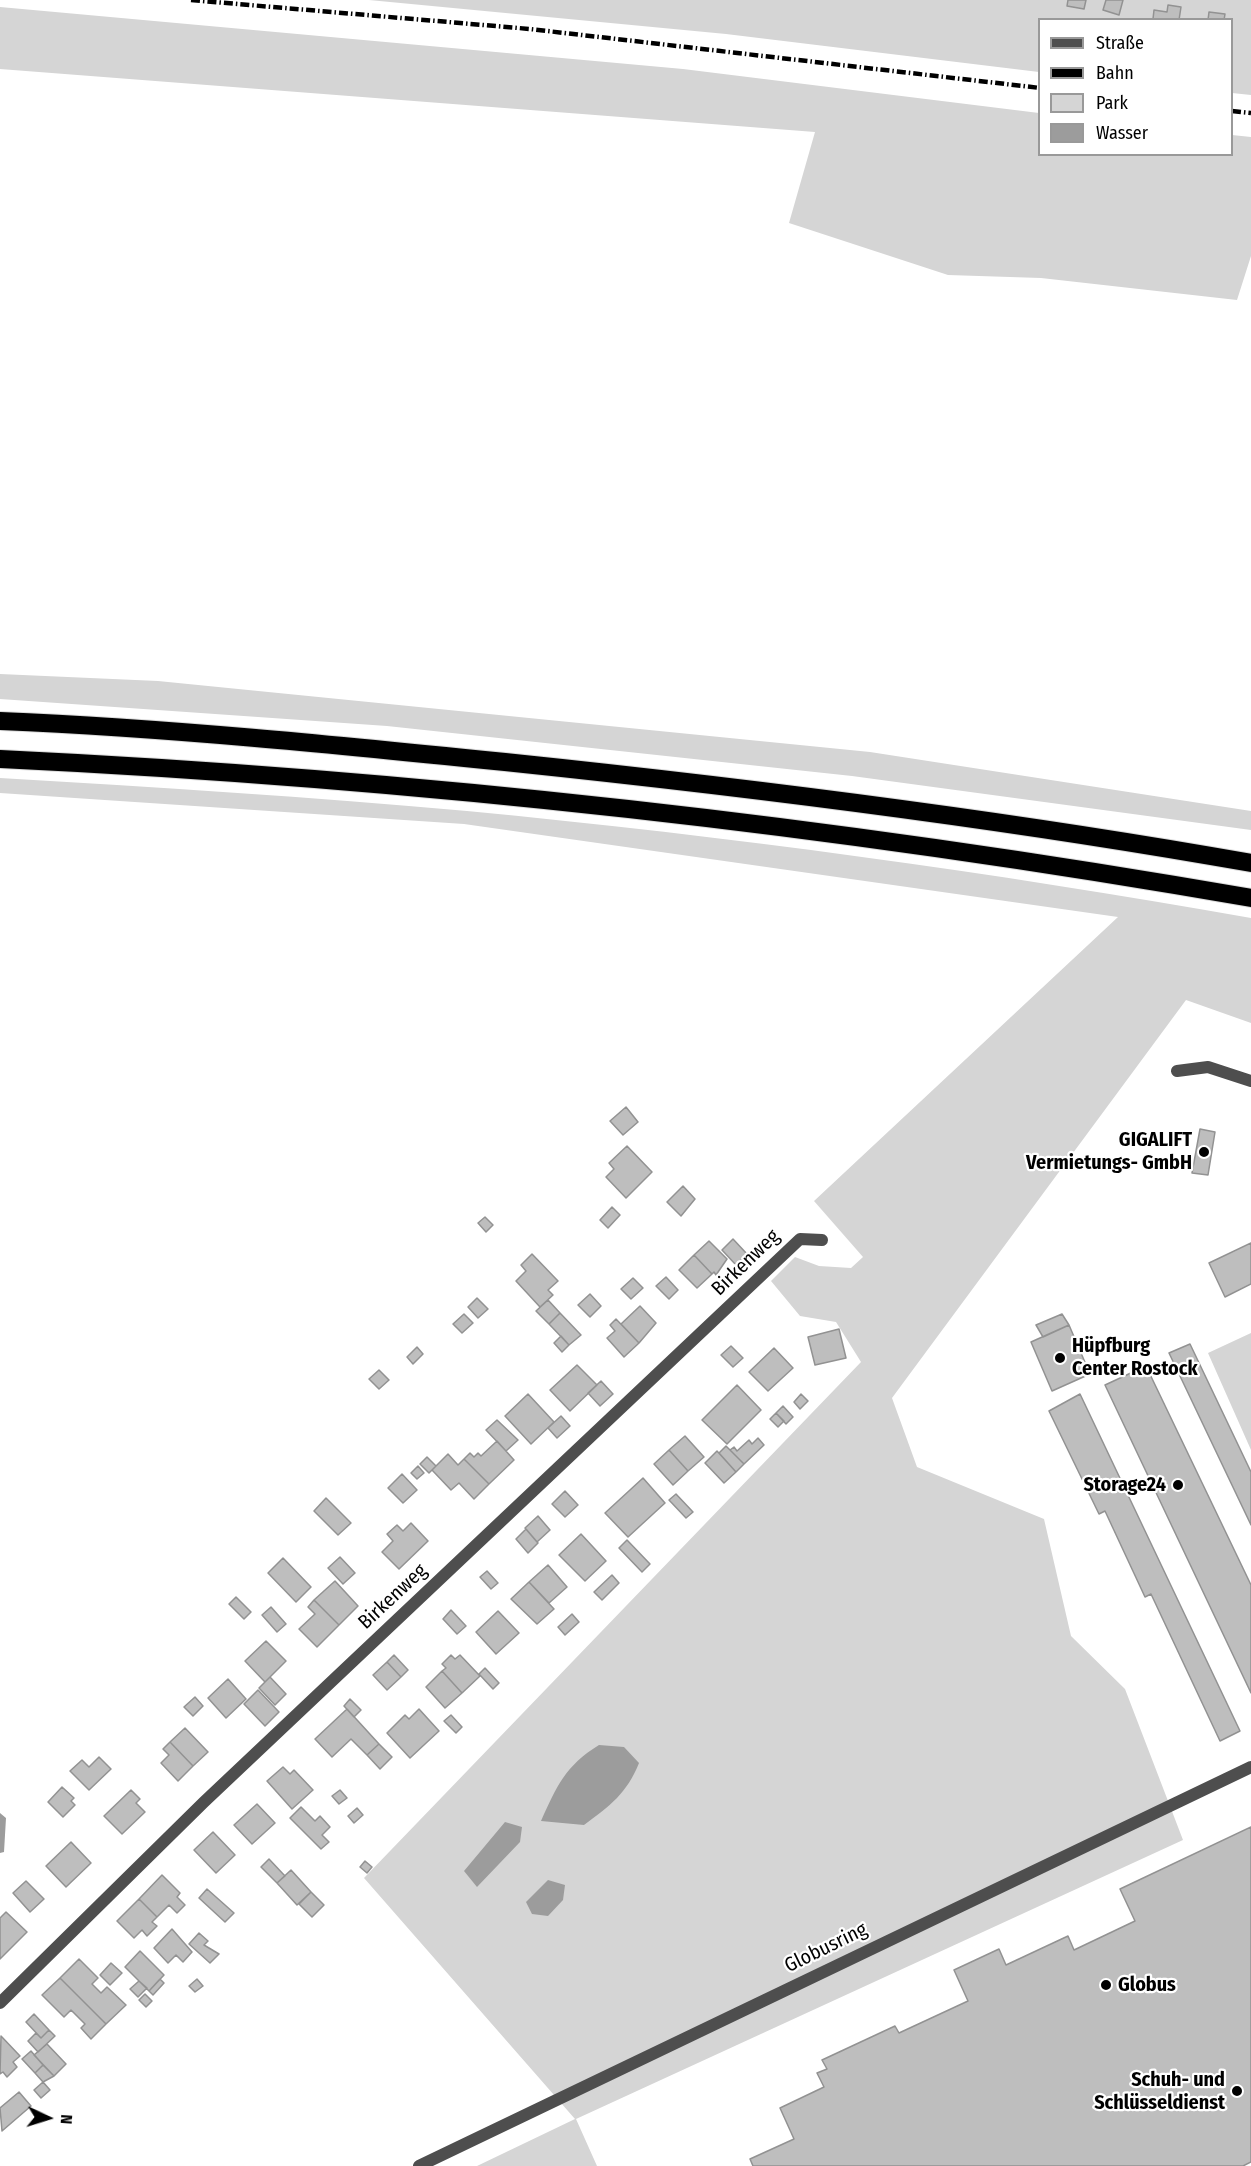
<!DOCTYPE html>
<meta charset="utf-8">
<style>
body{margin:0}
#map{position:relative;width:1251px;height:2166px;overflow:hidden;background:#fff;font-family:"Fira Sans Condensed",sans-serif}
canvas{display:block}
.legend{position:absolute;left:1038px;top:18px;width:195px;height:138px;box-sizing:border-box;background:#fff;border:2px solid #999;margin:0;padding:8px 10px;list-style:none;font-size:18px;color:#000}
.legend li{display:flex;align-items:center;gap:12px;height:30px}
.legend b{width:30px;border:2px solid #999}
.north{position:absolute;left:18px;top:2088px;width:60px;height:60px;-webkit-text-stroke:4px #fff;paint-order:stroke;rotate:94deg;font-size:16px;font-weight:700;line-height:24px;text-align:center;color:#000}
.north::after{content:'';display:block;margin:auto;width:21px;height:27px;background:#000;clip-path:polygon(50% 0,100% 100%,50% 72%,0 100%)}
</style>
<div id="map">
<canvas width="1251" height="2166"></canvas>
<ul class="legend">
<li><b style="height:8px;background:#4e4e4e"></b>Straße</li>
<li><b style="height:8px;background:#000"></b>Bahn</li>
<li><b style="height:16px;background:#d5d5d5"></b>Park</li>
<li><b style="height:16px;background:#9c9c9c"></b>Wasser</li>
</ul>
<div class="north">N</div>
</div>
<script>
const c = document.querySelector('canvas').getContext('2d');
c.lineJoin = 'round';
function fillPath(path, color) { c.fillStyle = color; c.fill(path, 'evenodd'); }
function trace(path, color, width, dash) { c.strokeStyle = color; c.lineWidth = width; c.lineCap = dash ? 'butt' : 'round'; c.setLineDash(dash || []); c.stroke(path); }
function drawText(font, color, halo, rows, align = 'center') {
  c.font = font + ' "Fira Sans Condensed",sans-serif'; c.lineWidth = 4.5; c.setLineDash([]); c.textBaseline = 'middle'; c.strokeStyle = halo; c.fillStyle = color; for (const [text, x, y, turn = 0] of rows) {
    c.save(); c.translate(x, y); c.rotate((+turn || 0) * Math.PI / 180); c.textAlign = isNaN(turn) ? turn : align; if (halo) c.strokeText(text, 0, 0); c.fillText(text, 0, 0); c.restore();
  }
}
const green = new Path2D(`
 M369 0H1251V95L1232 93V20H1040L1039 72 726 34Z
 M0 7 683 69 1039 113 1040 154H1232V135L1251 137V256L1237 300 1041 278 948 275 789 223 815 132 0 69Z
 M0 674 158 681 870 752 1251 811V830L852 776 387 726 0 699Z
 M0 778C156 787 312 797 467 811 729 836 992 872 1251 918V1023L1186 1000 892 1398 917 1467 1044 1519 1071 1636 1125 1689 1183 1840 576 2119 597 2166H477L575 2119 364 1878 861 1362 836 1322 800 1316 771 1281 795 1257 819 1266 851 1268 863 1257 814 1201 1118 917 464 824 0 793Z
 M1251 1333V1450L1208 1353Z`);
const water = new Path2D(`
 M599 1745 624 1747 639 1763C627 1793 610 1806 584 1825L541 1821C557 1786 565 1766 599 1745Z
 M0 1813 6 1818 4 1852 0 1853Z
 M505 1822 522 1827 520 1842 477 1887 464 1871Z
 M548 1880 565 1885 563 1900 548 1916 532 1914 526 1902Z`);
const building = new Path2D(`
 M1068 0H1086L1084 9 1067 6Z
 M1106 0H1123L1119 15 1103 10Z
 M1168 5 1181 7 1179 20 1153 19 1154 10 1167 12Z
 M1209 12 1225 14 1224 20H1208Z
 M626 1107 638 1122 623 1135 610 1121Z
 M1200 1129 1215 1132 1208 1175 1192 1173Z
 M627 1146 652 1172 626 1198 606 1177 614 1169 609 1163Z
 M683 1186 695 1199 681 1216 667 1202Z
 M612 1207 620 1215 608 1228 600 1220Z
 M485 1217 493 1225 486 1232 478 1223Z
 M733 1239 747 1254 736 1265 722 1250Z
 M709 1241 727 1259 716 1275 714 1272 712 1274 694 1255Z
 M1251 1243V1284L1225 1297 1209 1263Z
 M532 1254 558 1281 548 1290 553 1295 540 1307 516 1281 526 1271 521 1265Z
 M694 1255 712 1274 697 1288 679 1270Z
 M666 1277 678 1290 669 1299 656 1286Z
 M633 1278 643 1288 631 1299 621 1289Z
 M590 1294 601 1306 590 1317 578 1305Z
 M477 1298 488 1309 478 1318 468 1307Z
 M548 1300 560 1313 549 1324 536 1311Z
 M640 1306 656 1323 639 1343 621 1324Z
 M560 1313 581 1335 569 1345 549 1324Z
 M464 1314 473 1323 462 1333 453 1324Z
 M1062 1314 1069 1325 1043 1337 1036 1325Z
 M616 1319 639 1343 624 1357 607 1338 615 1331 610 1325Z
 M1069 1325 1090 1374 1052 1391 1031 1342Z
 M839 1329 846 1358 815 1365 808 1337Z
 M561 1336 569 1345 562 1352 554 1343Z
 M1190 1344 1251 1472V1525L1169 1353Z
 M731 1346 743 1358 733 1367 721 1355Z
 M417 1347 423 1354 413 1364 407 1357Z
 M774 1348 793 1368 768 1391 749 1372Z
 M577 1365 597 1385 570 1411 550 1390Z
 M1146 1366 1251 1585V1693L1105 1385Z
 M379 1370 389 1380 379 1389 369 1379Z
 M601 1381 613 1394 600 1406 588 1393Z
 M737 1385 761 1410 727 1444 702 1420Z
 M528 1394 554 1422 531 1444 505 1416Z
 M801 1394 808 1401 800 1409 794 1402Z
 M1080 1394 1240 1731 1220 1741 1151 1594 1145 1597 1105 1511 1099 1514 1049 1411Z
 M783 1406 793 1417 786 1424 776 1413Z
 M776 1413 784 1421 778 1427 770 1419Z
 M561 1416 570 1426 557 1438 548 1428Z
 M497 1420 518 1440 506 1451 486 1430Z
 M685 1436 704 1457 688 1471 669 1450Z
 M758 1438 764 1445 744 1464 730 1450 734 1447 737 1451 749 1440 752 1444Z
 M497 1441 514 1460 489 1484 464 1459 470 1453 474 1457 478 1453 481 1456Z
 M726 1446 744 1464 736 1472 719 1453Z
 M669 1450 688 1471 673 1485 654 1464Z
 M717 1451 736 1472 724 1483 705 1463Z
 M448 1454 458 1465 464 1459 489 1484 474 1499 459 1483 451 1490 432 1470Z
 M427 1457 436 1466 429 1473 420 1464Z
 M418 1466 424 1473 417 1479 411 1473Z
 M402 1474 417 1490 403 1503 388 1488Z
 M643 1478 665 1503 628 1537 605 1513Z
 M565 1491 578 1505 565 1517 552 1504Z
 M676 1494 693 1512 686 1518 669 1500Z
 M326 1498 351 1523 338 1535 314 1511Z
 M538 1516 550 1530 537 1542 525 1528Z
 M411 1523 428 1541 399 1569 382 1552 393 1541 387 1534 397 1525 403 1531Z
 M526 1529 538 1543 528 1553 516 1539Z
 M581 1534 606 1561 585 1581 559 1555Z
 M627 1540 650 1564 642 1572 619 1548Z
 M340 1557 355 1573 343 1584 328 1568Z
 M283 1558 311 1587 296 1602 268 1573Z
 M548 1565 567 1587 549 1603 529 1582Z
 M487 1571 498 1583 491 1589 480 1577Z
 M612 1575 619 1583 602 1600 594 1592Z
 M335 1581 358 1606 339 1625 314 1600Z
 M529 1582 554 1609 537 1624 511 1599Z
 M236 1597 251 1612 244 1619 229 1604Z
 M314 1600 339 1625 317 1647 299 1629 315 1614 308 1607Z
 M271 1607 286 1624 277 1632 262 1615Z
 M451 1610 466 1626 457 1634 443 1619Z
 M498 1611 519 1633 496 1654 476 1632Z
 M572 1614 579 1622 565 1635 558 1627Z
 M266 1641 286 1661 265 1682 245 1661Z
 M394 1655 408 1670 401 1677 387 1662Z
 M451 1655 455 1659 460 1655 480 1676 462 1693 442 1671 446 1668 442 1664Z
 M387 1662 401 1677 387 1690 373 1675Z
 M485 1668 499 1683 493 1689 479 1674Z
 M442 1671 462 1693 445 1708 426 1687Z
 M270 1677 286 1694 275 1705 259 1688Z
 M228 1679 246 1699 226 1718 208 1698Z
 M258 1690 279 1712 265 1726 244 1704Z
 M195 1697 203 1706 193 1716 184 1707Z
 M350 1699 361 1710 354 1717 344 1706Z
 M347 1709 379 1744 367 1755 351 1739 332 1757 315 1739Z
 M419 1709 439 1731 410 1758 387 1733 405 1715 409 1719Z
 M451 1715 462 1727 456 1733 444 1721Z
 M185 1728 208 1752 193 1766 170 1742Z
 M170 1742 193 1766 178 1781 161 1763 169 1755 163 1749Z
 M379 1744 392 1757 380 1769 367 1755Z
 M99 1757 111 1769 89 1790 70 1771 82 1760 89 1767Z
 M283 1767 290 1774 294 1770 313 1790 292 1809 267 1781Z
 M62 1787 74 1798 71 1801 75 1805 63 1817 48 1802Z
 M131 1790 140 1799 136 1803 145 1812 122 1834 104 1816Z
 M340 1790 347 1798 339 1804 332 1796Z
 M257 1804 275 1823 252 1844 234 1825Z
 M301 1807 315 1821 320 1816 330 1827 322 1835 329 1842 321 1849 290 1818Z
 M357 1808 363 1815 354 1823 348 1816Z
 M1251 1827V2162L1243 2166H753L750 2159 794 2139 780 2108 824 2087 817 2073 827 2069 822 2060 895 2026 899 2033 968 2001 954 1970 999 1949 1006 1965 1068 1936 1074 1950 1135 1921 1120 1889Z
 M213 1832 235 1855 216 1873 194 1850Z
 M71 1842 91 1863 66 1887 46 1866Z
 M269 1859 285 1876 277 1883 261 1867Z
 M365 1861 372 1867 367 1873 360 1867Z
 M291 1870 311 1892 297 1905 277 1883Z
 M162 1875 180 1893 177 1897 185 1905 177 1913 169 1905 157 1917 139 1899Z
 M26 1881 44 1899 30 1912 13 1893Z
 M207 1889 234 1913 225 1922 199 1898Z
 M311 1892 324 1905 312 1917 299 1904Z
 M139 1899 157 1917 152 1922 157 1926 147 1936 142 1930 134 1938 117 1921Z
 M6 1912 27 1932 0 1959V1918Z
 M172 1929 192 1952 183 1962 176 1955 168 1963 154 1948Z
 M199 1933 208 1941 204 1945 219 1954 210 1963 189 1944Z
 M140 1951 164 1975 149 1991 125 1967Z
 M79 1959 98 1978 92 1984 101 1993 107 1987 126 2005 106 2024 60 1978Z
 M111 1963 122 1973 110 1985 100 1975Z
 M60 1978 106 2024 91 2039 81 2028 85 2024 71 2010 64 2017 42 1995Z
 M160 1979 164 1983 153 1995 149 1991Z
 M197 1979 203 1986 195 1992 189 1986Z
 M139 1981 147 1988 138 1997 130 1989Z
 M145 1994 152 2001 146 2007 139 2000Z
 M34 2014 49 2030 41 2038 26 2022Z
 M49 2030 55 2036 38 2052 28 2041 36 2033 41 2038Z
 M1 2036 20 2056 13 2062 17 2067 7 2077 3 2072 0 2074Z
 M47 2044 66 2064 54 2076 34 2055Z
 M31 2051 43 2065 35 2073 22 2059Z
 M43 2065 54 2076 43 2082 35 2073Z
 M43 2082 50 2090 41 2098 34 2090Z
 M19 2092 31 2106 2 2131 0 2108Z`);
const street = new Path2D(`
 M1177 1071 1208 1067 1251 1081
 M0 2003 204 1802 800 1239 822 1240
 M419 2166 1251 1767`);
const highway = new Path2D(`
 M0 721C168 728 337 745 505 762 755 788 1003 819 1251 863
 M0 759C419 779 838 826 1251 898`);
const rail = new Path2D(`
 M191 0 530 29 1040 88
 M1232 111 1251 113`);
const markers = [
 [1204,1152,6,"#000"],
 [1060,1358,6,"#000"],
 [1178,1485,6,"#000"],
 [1106,1985,6,"#000"],
 [1237,2091,6,"#000"]
];
const poiNames = [
 ["GIGALIFT",1192,1140],
 ["Vermietungs- GmbH",1192,1163],
 ["Hüpfburg",1072,1346,"left"],
 ["Center Rostock",1072,1369,"left"],
 ["Storage24",1166,1485],
 ["Globus",1118,1985,"left"],
 ["Schuh- und",1225,2080],
 ["Schlüsseldienst",1225,2103]
];
const streetNames = [
 ["Birkenweg",746,1263,-44],
 ["Birkenweg",393,1597,-43],
 ["Globusring",826,1948,-26]
];
fillPath(green, '#d5d5d5');
fillPath(water, '#9c9c9c');
fillPath(building, '#bebebe');
trace(building, '#929292', 1.5);
trace(highway, '#dbdbdb', 20);
trace(street, '#4e4e4e', 12);
trace(highway, '#000', 18);
trace(rail, '#000', 4.5, [9, 3, 1.5, 3]);
for (const [x, y, r, color] of markers) { const dot = new Path2D(); dot.arc(x, y, r, 0, 2 * Math.PI); c.fillStyle = color; c.fill(dot); trace(dot, '#fff', 2); }
drawText('bold 20px', '#000', '#fff', poiNames, 'right');
drawText('20px', '#000', '#fff', streetNames);
</script>
